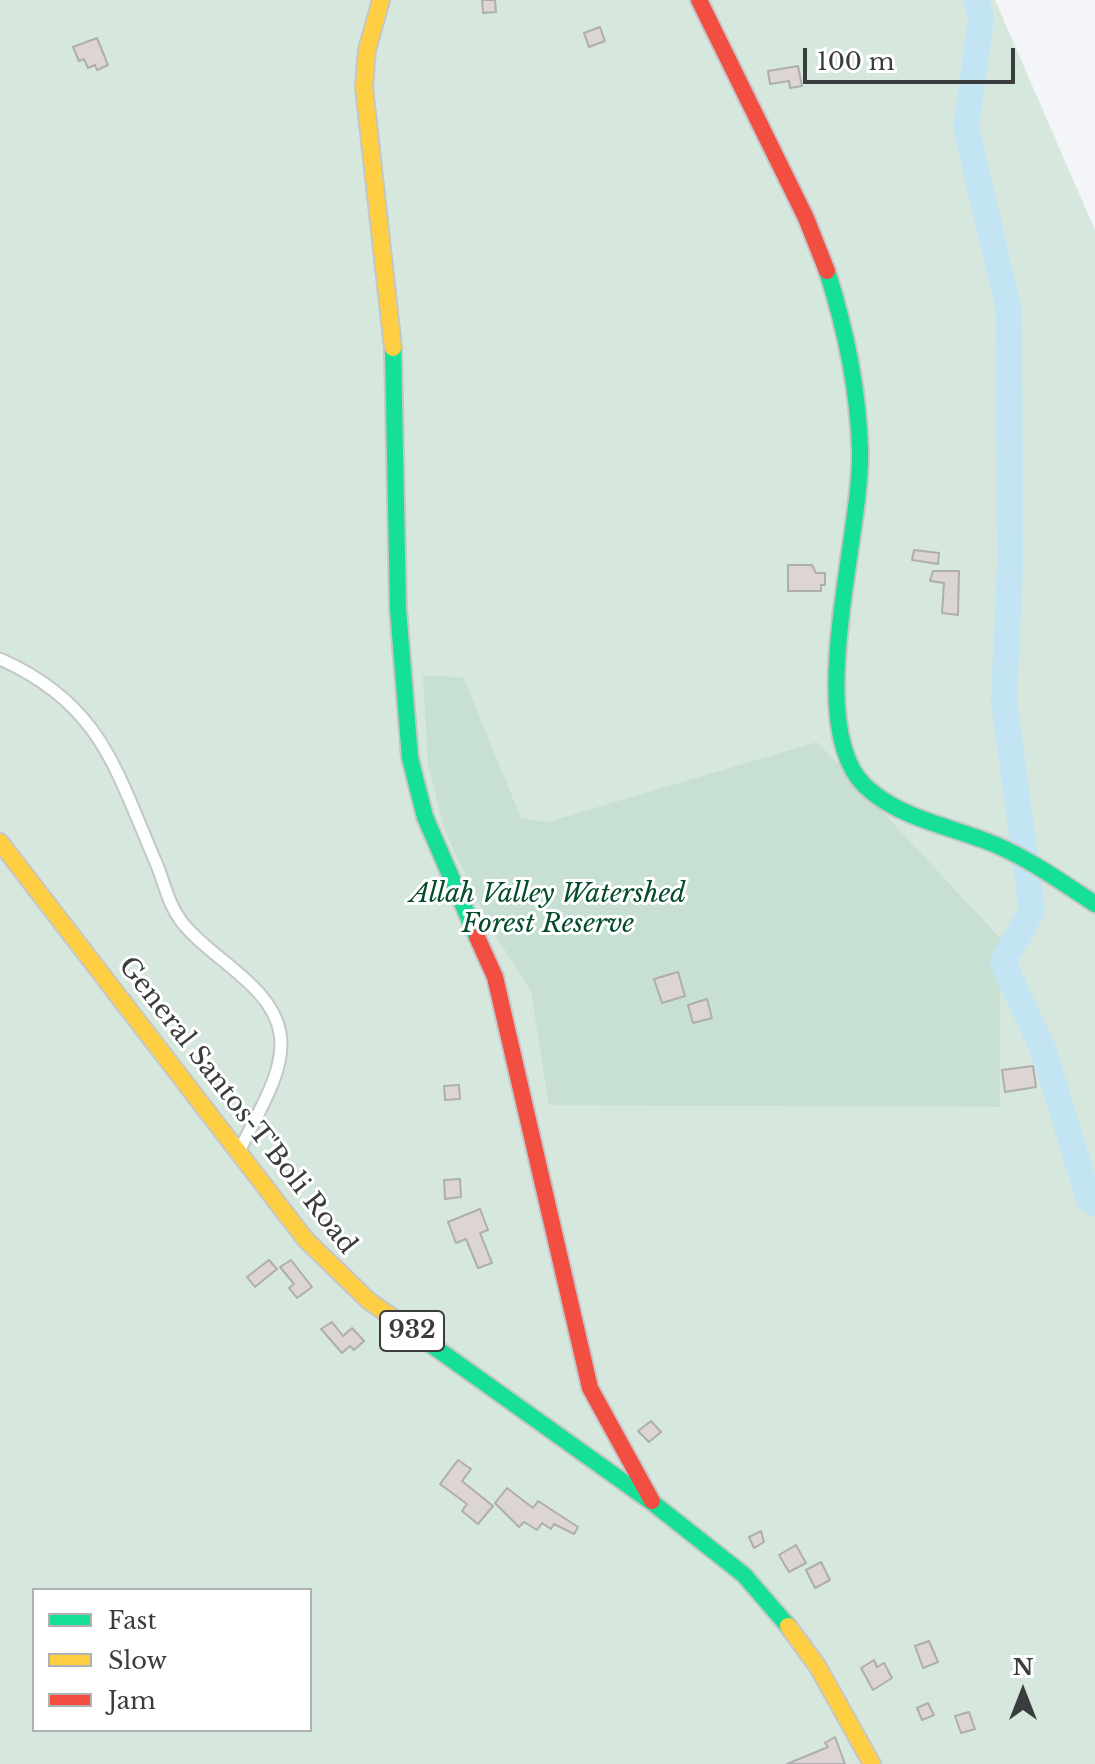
<!DOCTYPE html>
<style>
body{margin:0}
#map{position:relative;width:1095px;height:1764px;overflow:hidden;background:#f3f5f8;font-family:"Libre Baskerville",serif}
canvas{display:block}
.legend{position:absolute;left:32px;top:1588px;width:280px;height:144px;box-sizing:border-box;background:#fff;border:2px solid #b0b1b1;margin:0;padding:10px 14px;list-style:none;font-size:24px;color:#3a3c3d}
.legend li{display:flex;align-items:center;gap:16px;height:40px}
.legend b{width:40px;border:2px solid #b0b1b1}
.north{position:absolute;left:983px;top:1652px;width:80px;height:80px;-webkit-text-stroke:6px #fff;paint-order:stroke;rotate:0deg;font-size:22px;font-weight:700;line-height:32px;text-align:center;color:#3a3c3d}
.north::after{content:'';display:block;margin:auto;width:28px;height:36px;background:#3a3c3d;clip-path:polygon(50% 0,100% 100%,50% 72%,0 100%)}
.scale{position:absolute;left:803px;top:48px;width:212px;height:36px;box-sizing:border-box;border:4px solid #3a3c3d;border-top:0;padding-left:10px;font-size:24px;line-height:28px;white-space:nowrap;color:#3a3c3d;-webkit-text-stroke:6px #fff;paint-order:stroke}
</style>
<div id="map">
<canvas width="1095" height="1764"></canvas>
<ul class="legend">
<li><b style="height:10px;background:#16e098"></b>Fast</li>
<li><b style="height:10px;background:#ffcf43"></b>Slow</li>
<li><b style="height:10px;background:#f24e42"></b>Jam</li>
</ul>
<div class="north">N</div>
<div class="scale">100 m</div>
</div>
<script>
const c = document.querySelector('canvas').getContext('2d');
c.lineJoin = 'round';
function fillPath(path, color) { c.fillStyle = color; c.fill(path, 'evenodd'); }
function trace(path, color, width, dash) { c.strokeStyle = color; c.lineWidth = width; c.lineCap = dash ? 'butt' : 'round'; c.setLineDash(dash || []); c.stroke(path); }
function drawText(font, color, halo, rows, align = 'center') {
  c.font = font + ' "Libre Baskerville",serif'; c.lineWidth = 6; c.setLineDash([]); c.textBaseline = 'middle'; c.strokeStyle = halo; c.fillStyle = color; for (const [text, x, y, turn = 0] of rows) {
    c.save(); c.translate(x, y); c.rotate((+turn || 0) * Math.PI / 180); c.textAlign = isNaN(turn) ? turn : align; if (halo) c.strokeText(text, 0, 0); c.fillText(text, 0, 0); c.restore();
  }
}
const green = new Path2D(`
 M0 0H995L1095 230V1764H0ZM34 1590H310V1730H34Z`);
const forest = new Path2D(`
 M423 676 463 677 521 818 548 822 817 742 1000 938V1107L549 1105 531 991 491 928 444 829 428 763Z`);
const river = new Path2D(`
 M976 0 981 18 966 128 1009 311 1010 567 1004 701 1032 910 1003 962 1044 1052 1089 1199 1095 1203`);
const building = new Path2D(`
 M482 0H495L496 12 483 13Z
 M600 27 605 41 589 47 584 33Z
 M97 38 108 65 97 70 95 65 88 68 84 59 79 61 73 47Z
 M798 66 802 86 790 88 789 81 770 84 768 71Z
 M914 550 939 553 938 564 912 560Z
 M788 565H812L816 573H825V585H821V591H788Z
 M933 571H959L958 615 942 613 944 583 930 581Z
 M678 972 685 996 662 1003 654 979Z
 M707 999 712 1018 693 1023 688 1005Z
 M1033 1066 1036 1087 1005 1092 1002 1070Z
 M459 1085 460 1099 445 1100 444 1086Z
 M460 1179 461 1197 445 1199 444 1180Z
 M480 1209 488 1230 480 1233 492 1263 478 1268 466 1239 456 1243 448 1222Z
 M269 1260 277 1269 255 1287 247 1277Z
 M291 1260 312 1287 297 1298 289 1288 294 1284 280 1267Z
 M332 1322 343 1336 352 1328 364 1341 354 1350 350 1346 342 1353 321 1329Z
 M651 1421 661 1432 649 1442 638 1431Z
 M458 1460 471 1469 462 1481 493 1506 478 1524 462 1511 467 1504 440 1484Z
 M507 1488 533 1508 538 1501 578 1527 574 1534 554 1524 551 1529 542 1523 537 1530 524 1522 519 1527 495 1503Z
 M761 1531 764 1542 754 1548 749 1537Z
 M796 1545 806 1563 789 1572 779 1555Z
 M821 1562 830 1580 815 1588 806 1570Z
 M929 1641 938 1662 923 1668 915 1646Z
 M874 1660 877 1667 884 1663 892 1678 873 1690 861 1668Z
 M928 1703 934 1715 922 1720 917 1708Z
 M969 1712 975 1729 961 1733 955 1716Z
 M835 1737 845 1764H787L828 1747 825 1743Z`);
const street = new Path2D(`
 M0 659C102 704 116 771 157 865 165 885 168 903 181 921 209 958 272 985 280 1033 287 1072 254 1118 239 1152`);
const fast = new Path2D(`
 M827 271C845 327 858 389 860 449 863 533 802 724 865 786 901 820 952 826 996 845 1031 860 1063 883 1095 904
 M393 348 398 609 410 758 425 817 477 937
 M426 1341 653 1503 744 1575 788 1626`);
const slow = new Path2D(`
 M381 0 367 50 364 87 393 348
 M0 842 306 1240 369 1301 426 1341
 M788 1626 818 1667 872 1764`);
const jam = new Path2D(`
 M699 0 806 218 827 271
 M477 937 495 977 590 1388 652 1501`);
const shields = [
 [412,1331,64]
];
const shieldNames = [
 ["932",412,1331]
];
const parkNames = [
 ["Allah Valley Watershed",548,895],
 ["Forest Reserve",548,925]
];
const streetNames = [
 ["General Santos-T'Boli Road",237,1106,52]
];
fillPath(green, '#d6e7de');
fillPath(forest, '#c8dfd3');
trace(river, '#c3e4f2', 26);
fillPath(building, '#ddd5d4');
trace(building, '#aeaeaf', 2);
trace(street, '#c4c6c8', 15);
trace(fast, '#c4c6c8', 20);
trace(slow, '#c4c6c8', 20);
trace(jam, '#c4c6c8', 20);
trace(street, '#fdfefe', 11);
trace(fast, '#16e098', 16);
trace(slow, '#ffcf43', 16);
trace(jam, '#f24e42', 16);
for (const [x, y, w] of shields) { const box = new Path2D(); box.roundRect(x - w / 2, y - 20, w, 40, 6); c.fillStyle = '#fff'; c.fill(box); trace(box, '#3a3c3d', 2); }
drawText('bold 24px', '#3a3c3d', null, shieldNames);
drawText('italic 26px', '#044c2c', '#fff', parkNames);
drawText('26px', '#3a3c3d', '#fff', streetNames);
</script>
